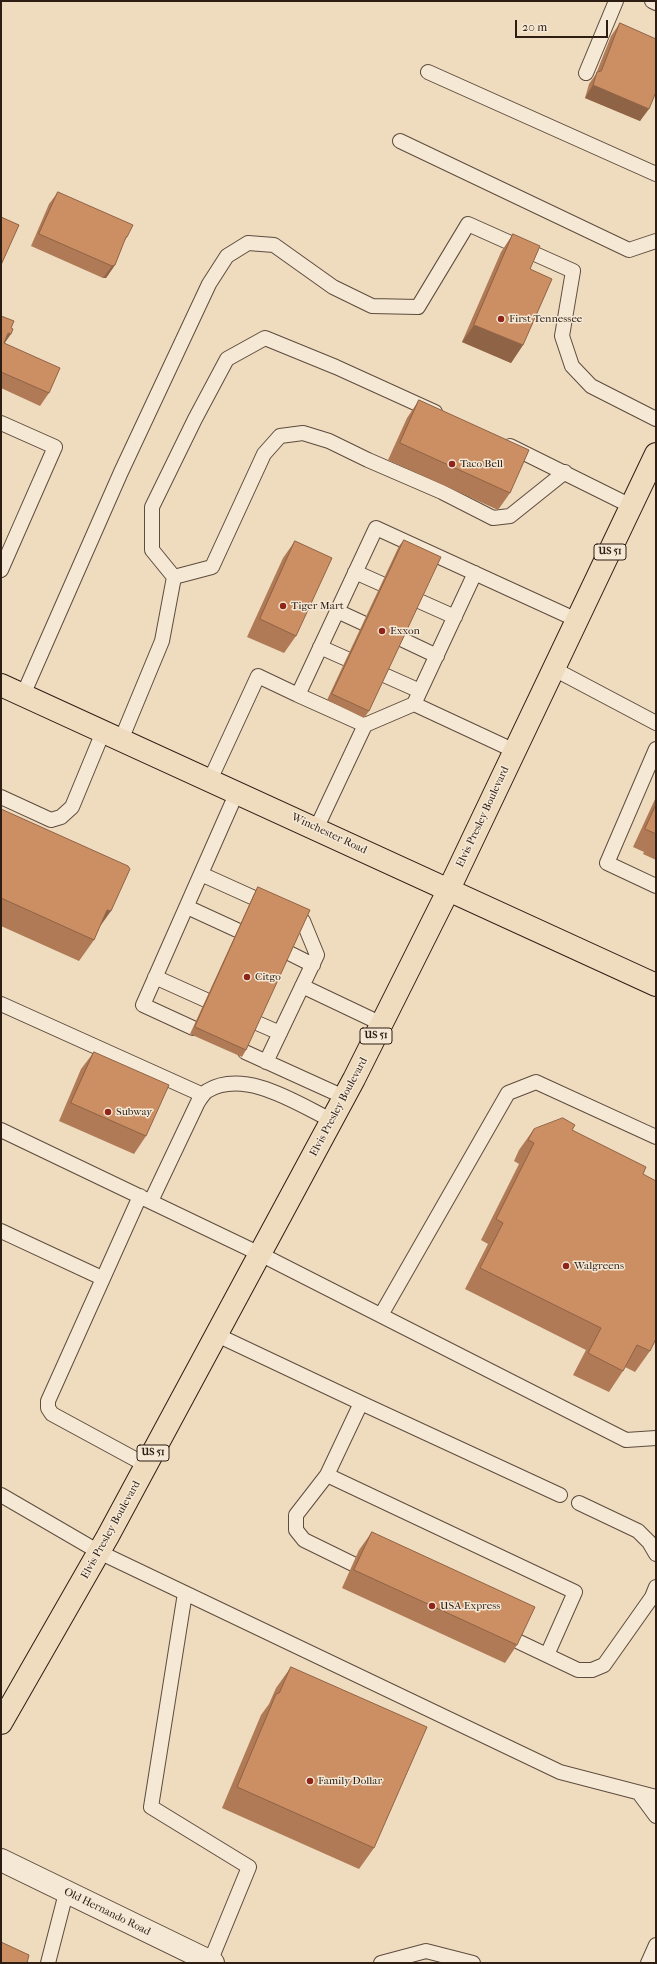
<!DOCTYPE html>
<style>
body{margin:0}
#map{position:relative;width:657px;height:1964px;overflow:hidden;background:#efdbbe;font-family:"IM FELL French Canon",serif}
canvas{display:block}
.frame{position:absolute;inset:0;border:2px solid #2e1d13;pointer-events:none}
.scale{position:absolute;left:515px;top:20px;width:93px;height:18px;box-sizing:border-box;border:2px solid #2e1d13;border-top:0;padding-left:5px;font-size:12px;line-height:14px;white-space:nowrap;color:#2e1d13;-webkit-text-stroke:3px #f5e8d5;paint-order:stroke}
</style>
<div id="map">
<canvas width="657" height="1964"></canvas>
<div class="frame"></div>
<div class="scale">20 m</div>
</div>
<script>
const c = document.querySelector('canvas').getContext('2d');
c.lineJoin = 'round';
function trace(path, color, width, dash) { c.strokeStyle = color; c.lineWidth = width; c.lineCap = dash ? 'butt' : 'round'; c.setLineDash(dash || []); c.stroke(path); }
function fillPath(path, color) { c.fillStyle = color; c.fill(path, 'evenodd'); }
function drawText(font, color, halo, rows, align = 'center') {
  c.font = font + ' "IM FELL French Canon",serif'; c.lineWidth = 3; c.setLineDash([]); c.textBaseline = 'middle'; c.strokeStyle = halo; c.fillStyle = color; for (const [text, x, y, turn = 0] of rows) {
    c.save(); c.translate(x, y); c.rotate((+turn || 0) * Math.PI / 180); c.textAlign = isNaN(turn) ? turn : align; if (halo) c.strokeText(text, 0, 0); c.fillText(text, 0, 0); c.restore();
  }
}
const service = new Path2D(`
 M652 1 656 3
 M428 72 656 174
 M586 73 616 1
 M400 141 629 250 656 241
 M1 423 55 447 1 570
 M510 446 631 506
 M355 572 382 584
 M475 573 414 704 365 725 298 695 376 528 577 620
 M174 577 212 567 264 454 280 436 303 433 329 441 368 460 442 492 493 518 510 516 565 472
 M419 601 455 617
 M337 611 363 623
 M401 639 437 656
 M320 647 347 659
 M554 669 656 723
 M384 675 420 691
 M23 695 121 472 209 284 227 256 248 243 274 245 333 287 372 306 418 307 468 224 573 271 562 336 572 366 591 386 656 419
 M414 704 515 751
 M121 740 162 641 174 577 152 550V507L195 419 227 359 265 338 336 367 435 412
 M656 749 607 863 656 886
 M210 780 258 676 298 695
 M1 797 51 820 61 817 72 807 103 732
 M316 829 365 725
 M201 874 252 897
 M187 907 237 930
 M289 953 313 965
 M155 977 206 1000
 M302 986 382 1024
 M1 1004 203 1095
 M257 1023 280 1033
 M193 1028 143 1005 237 792
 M245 1052 344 1097
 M266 1062 317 955 303 921
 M1 1130 260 1254 626 1440 656 1438
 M140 1196 48 1401V1408L52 1414 146 1465
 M151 1201 198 1102C200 1099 204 1093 207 1091 245 1068 298 1104 331 1120
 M1 1231 102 1278
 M381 1315 508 1093 536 1082 656 1137
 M217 1335 361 1403
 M327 1475 575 1592 547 1655
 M1 1495 99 1552 560 1772 656 1797
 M579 1503 638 1531 649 1542 656 1554
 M353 1564 304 1540 296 1530V1515L327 1475 361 1403 560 1495
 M185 1593 151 1807 249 1867 210 1962
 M515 1640 578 1670H592L604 1665 652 1597 656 1587
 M639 1793 656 1816
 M48 1963 66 1893
 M381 1963 426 1951 473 1963
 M648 1963 656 1945`);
const minor = new Path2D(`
 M1 1860 213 1963`);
const primary = new Path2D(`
 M1 685 656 985
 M1 1723 108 1536 354 1079 449 889 656 454`);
const wall = new Path2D(`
 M620 23 654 96 640 121 585 98 589 84 596 74 611 36Z
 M58 192 127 237 123 243 115 265 106 278H103L31 246 49 204Z
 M513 234 530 269 523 345 511 363 462 342 501 252Z
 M1 316 5 343 49 393 40 406 1 388Z
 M419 400 510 493 498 510 388 460 407 418Z
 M404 540 369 711 364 718 327 700 399 546Z
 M295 541 296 636 284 653 247 637 283 558Z
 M656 797V860L643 854 644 852 633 847Z
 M1 809 99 929 94 940 79 961 1 926Z
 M258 887 246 1050 242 1057 190 1034 254 894Z
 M94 1052 146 1136 134 1154 59 1121 81 1069Z
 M534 1129 572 1130 643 1174 650 1351 635 1372 625 1367 623 1371 609 1392 573 1375 586 1350 465 1289 488 1244 481 1240 519 1164 514 1161 519 1150Z
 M372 1532 517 1645 505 1663 342 1588 359 1550Z
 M291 1667 374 1848 359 1869 222 1808 261 1715 269 1704 276 1688Z`);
const shadedWall = new Path2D(`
 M593 85 649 109 640 121 585 98Z
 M115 265 106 278H103L112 266Z
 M474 325 523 345 511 363 462 342Z
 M8 333 11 334 2 347Z
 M107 910 111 911 96 932Z`);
const building = new Path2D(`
 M620 23 656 39V92L649 109 593 85 597 72 601 71Z
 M58 192 133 225 127 237H126L115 265 112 266 39 234Z
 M1 217 19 225 1 265Z
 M513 234 540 246 530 269 552 279 523 345 474 325Z
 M1 316 14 321 11 328 13 329 11 334 8 333 4 343 60 368 49 393 1 372Z
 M419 400 529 450 510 493 400 443Z
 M404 540 441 557 369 711 332 694Z
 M295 541 332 558 296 636 260 619Z
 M656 805V837L655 836 656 834 645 829Z
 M1 809 128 866 130 869 111 911 107 910 94 940 1 898Z
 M258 887 310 910 246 1050 195 1027Z
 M94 1052 169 1085 146 1136 71 1103Z
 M563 1118 575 1125 572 1130 646 1167 643 1174 656 1181V1339L650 1351 637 1345 623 1371 588 1353 601 1328 480 1268 503 1223 496 1219 534 1143 528 1140 534 1129Z
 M372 1532 535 1607 517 1645 354 1570Z
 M291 1667 427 1727 374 1848 237 1787 276 1694 279 1693Z
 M1 1942 29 1955 27 1963H1Z`);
const markers = [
 [501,319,4,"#8f2418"],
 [452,464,4,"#8f2418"],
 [283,606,4,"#8f2418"],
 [382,631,4,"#8f2418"],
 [247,977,4,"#8f2418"],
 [108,1112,4,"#8f2418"],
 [566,1266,4,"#8f2418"],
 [432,1606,4,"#8f2418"],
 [310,1781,4,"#8f2418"]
];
const shields = [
 [610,552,32],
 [376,1036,32],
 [153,1453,32]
];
const shieldNames = [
 ["US 51",610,552],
 ["US 51",376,1036],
 ["US 51",153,1453]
];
const poiNames = [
 ["First Tennessee",509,319],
 ["Taco Bell",460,464],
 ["Tiger Mart",291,606],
 ["Exxon",390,631],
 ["Citgo",255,977],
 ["Subway",116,1112],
 ["Walgreens",574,1266],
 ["USA Express",440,1606],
 ["Family Dollar",318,1781]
];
const streetNames = [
 ["Elvis Presley Boulevard",483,817,-65],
 ["Winchester Road",329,834,25],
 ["Elvis Presley Boulevard",339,1107,-62],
 ["Elvis Presley Boulevard",111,1530,-61],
 ["Old Hernando Road",107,1912,26]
];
trace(service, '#5e4c3e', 16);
trace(minor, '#5e4c3e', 24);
trace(primary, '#2e1d13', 24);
trace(service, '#f5e8d5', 14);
trace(minor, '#f5e8d5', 22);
trace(primary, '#efdbbe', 22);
fillPath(wall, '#af7a55');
fillPath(shadedWall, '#8f6345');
fillPath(building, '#cc8e63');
trace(building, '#8f6345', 1);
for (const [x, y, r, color] of markers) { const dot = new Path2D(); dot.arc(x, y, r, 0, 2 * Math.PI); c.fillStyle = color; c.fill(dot); trace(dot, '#f5e8d5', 1.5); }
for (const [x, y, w] of shields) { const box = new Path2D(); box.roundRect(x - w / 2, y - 8, w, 16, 3); c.fillStyle = '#f5e8d5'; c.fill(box); trace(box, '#2e1d13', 1); }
drawText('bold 10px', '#2e1d13', null, shieldNames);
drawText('11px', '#2e1d13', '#f5e8d5', poiNames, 'left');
drawText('11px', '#2e1d13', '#f5e8d5', streetNames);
</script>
